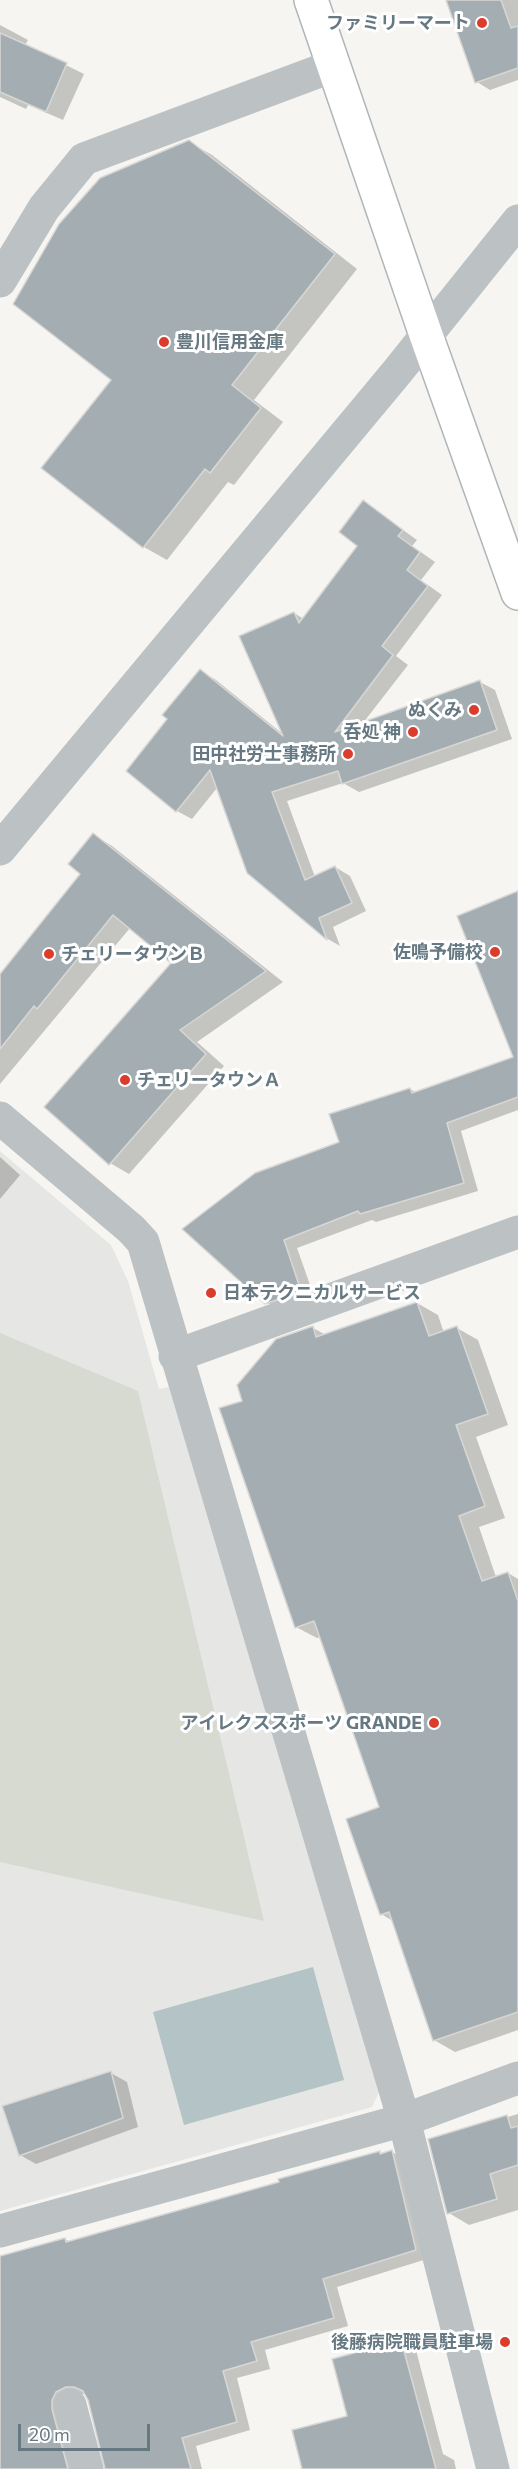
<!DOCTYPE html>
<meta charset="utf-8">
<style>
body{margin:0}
#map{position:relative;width:518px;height:2469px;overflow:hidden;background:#f6f5f2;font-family:Commissioner,sans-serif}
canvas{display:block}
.scale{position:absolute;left:18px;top:2424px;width:132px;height:27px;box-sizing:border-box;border:3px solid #667982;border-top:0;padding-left:8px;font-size:18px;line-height:21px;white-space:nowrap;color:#667982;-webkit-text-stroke:4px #fff;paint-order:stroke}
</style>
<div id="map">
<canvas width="518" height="2469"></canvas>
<div class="scale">20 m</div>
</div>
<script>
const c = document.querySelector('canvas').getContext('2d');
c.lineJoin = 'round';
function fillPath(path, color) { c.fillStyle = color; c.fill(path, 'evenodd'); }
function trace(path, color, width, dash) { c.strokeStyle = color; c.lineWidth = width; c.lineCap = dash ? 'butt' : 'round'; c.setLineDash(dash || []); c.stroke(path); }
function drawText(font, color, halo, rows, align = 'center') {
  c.font = font + ' Commissioner,"Noto Sans JP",sans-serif'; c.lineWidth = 6; c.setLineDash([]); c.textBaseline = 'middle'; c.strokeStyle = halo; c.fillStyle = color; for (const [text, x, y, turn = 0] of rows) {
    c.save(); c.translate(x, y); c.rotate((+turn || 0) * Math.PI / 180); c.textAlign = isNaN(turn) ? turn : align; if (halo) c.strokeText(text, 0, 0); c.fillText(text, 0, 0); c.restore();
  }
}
const built = new Path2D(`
 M0 1151 111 1245 128 1281 159 1389 169 1387 379 2092 372 2107 0 2211Z`);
const green = new Path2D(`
 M0 1333 138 1391 264 1921 0 1862Z`);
const water = new Path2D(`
 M313 1967 344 2080 184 2125 153 2012Z`);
const shadow = new Path2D(`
 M447 0H518V80L490 90 477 82Z
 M0 25 28 40 25 45 84 74 63 120 28 105 26 109 0 97Z
 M189 142 212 155 357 269 254 400 283 422 234 485 228 482 167 560 144 547 113 380Z
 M364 502 417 540 412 546 435 562 421 580 442 595 396 656 408 665 363 723 480 682 495 690 512 739 359 792 343 783 287 801 315 877 335 867 350 876 366 911 333 927 340 946 328 939 248 873 217 788 192 819 177 811 170 719 201 671 216 680 284 735 294 613 304 619 359 546Z
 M94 835 112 846 283 982 197 1042 224 1066 129 1174 110 1163 173 963 130 928 0 1084V977L82 874Z
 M518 894V1110L461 1131 478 1191 376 1222 372 1220 297 1248 315 1299 281 1311 266 1302 184 1229 340 1143 410 1089 417 1093 515 1058Z
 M0 1157 20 1175 0 1199Z
 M417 1303 438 1315 444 1333 457 1328 478 1340 508 1425 476 1437 505 1518 479 1527 496 1577 508 1573 518 1579V2030L455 2052 434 2040 393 1921 381 1914V1808L321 1637 317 1638 296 1627 244 1401 313 1328 326 1335Z
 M111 2073 127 2082 138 2127 36 2164 20 2155Z
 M518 2114V2210L469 2225 449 2213 430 2140Z
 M392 2152 406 2160 430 2258 337 2287 348 2326 265 2350 270 2369 237 2378 250 2430 196 2446 202 2469H107L87 2394H80L79 2469H1L0 2271 65 2239 70 2242 379 2153 383 2155Z
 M401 2341 416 2350 443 2454 454 2460 456 2469H303L349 2417Z`);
const building = new Path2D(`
 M446 0H501L511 28 518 26V68L475 83Z
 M0 33 67 63 46 112 0 92Z
 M189 140 335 254 232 385 261 408 210 473 205 469 143 548 41 468 111 380 13 304 59 224 100 178Z
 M363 500 403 530 398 536 420 552 407 570 428 586 382 646 393 655 335 732 480 680 497 730 342 784 338 771 272 792 305 880 335 866 352 903 319 918 327 940 247 873 210 770 176 812 126 771 167 719 162 715 200 669 283 736 239 636 294 612 299 623 357 546 339 532Z
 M93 833 266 971 180 1030 206 1054 109 1165 44 1107 171 963 113 915 37 1009 34 1006 0 1049V974L80 874 68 864Z
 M518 891V1097L447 1123 464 1183 360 1214 358 1211 284 1240 301 1291 265 1304 182 1229 255 1173 339 1142 329 1114 410 1088 412 1093 513 1057 457 916Z
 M417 1302 429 1336 457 1326 488 1414 456 1425 485 1506 459 1516 482 1581 508 1572 518 1601V2012L433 2041 389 1912 380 1915 346 1819 379 1807 314 1621 295 1628 219 1408 242 1401 237 1385 276 1339 313 1326 316 1337Z
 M111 2071 123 2118 19 2156 2 2106Z
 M507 2115 511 2128 518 2126V2165L490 2174 497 2199 447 2214 428 2139Z
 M392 2150 416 2250 323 2279 334 2318 251 2342 257 2361 223 2371 237 2422 182 2438 191 2469H105L88 2400 83 2391 74 2387H66L56 2392 52 2400V2409L68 2469H0V2256L65 2238 66 2242 279 2182 278 2179 380 2151V2154Z
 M401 2340 436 2469H302L292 2430 347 2416 332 2359Z`);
const street = new Path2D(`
 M0 281 44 208 84 159 333 66
 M0 849 397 372 518 221
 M0 1118 131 1229 143 1242 404 2120 493 2469
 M175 1356 518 1232
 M0 2231 404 2120 518 2078
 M70 2405 87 2469`);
const secondary = new Path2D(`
 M311 0 426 335 518 593`);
const markers = [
 [482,23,6,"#dc3c2b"],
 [164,342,6,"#dc3c2b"],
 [474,710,6,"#dc3c2b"],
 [413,732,6,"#dc3c2b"],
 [348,754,6,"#dc3c2b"],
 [495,952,6,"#dc3c2b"],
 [49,954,6,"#dc3c2b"],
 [125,1080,6,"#dc3c2b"],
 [211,1293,6,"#dc3c2b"],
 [434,1723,6,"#dc3c2b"],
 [505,2342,6,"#dc3c2b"]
];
const poiNames = [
 ["ファミリーマート",470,23],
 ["豊川信用金庫",176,342,"left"],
 ["ぬくみ",462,710],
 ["呑処 神",401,732],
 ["田中社労士事務所",336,754],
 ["佐鳴予備校",483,952],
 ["チェリータウンＢ",61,954,"left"],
 ["チェリータウンＡ",137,1080,"left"],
 ["日本テクニカルサービス",223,1293,"left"],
 ["アイレクススポーツ GRANDE",422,1723],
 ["後藤病院職員駐車場",493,2342]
];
fillPath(built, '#e6e7e5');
fillPath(green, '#d6dad1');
fillPath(water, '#b4c3c5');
fillPath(shadow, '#0003');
fillPath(building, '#a4aeb2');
trace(building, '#d7d7d5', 1.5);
trace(secondary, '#afb6b9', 36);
trace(street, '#bcc2c4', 33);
trace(secondary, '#fff', 33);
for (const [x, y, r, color] of markers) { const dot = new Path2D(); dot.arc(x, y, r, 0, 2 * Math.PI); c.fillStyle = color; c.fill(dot); trace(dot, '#fff', 2); }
drawText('bold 18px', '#667982', '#fff', poiNames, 'right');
</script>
